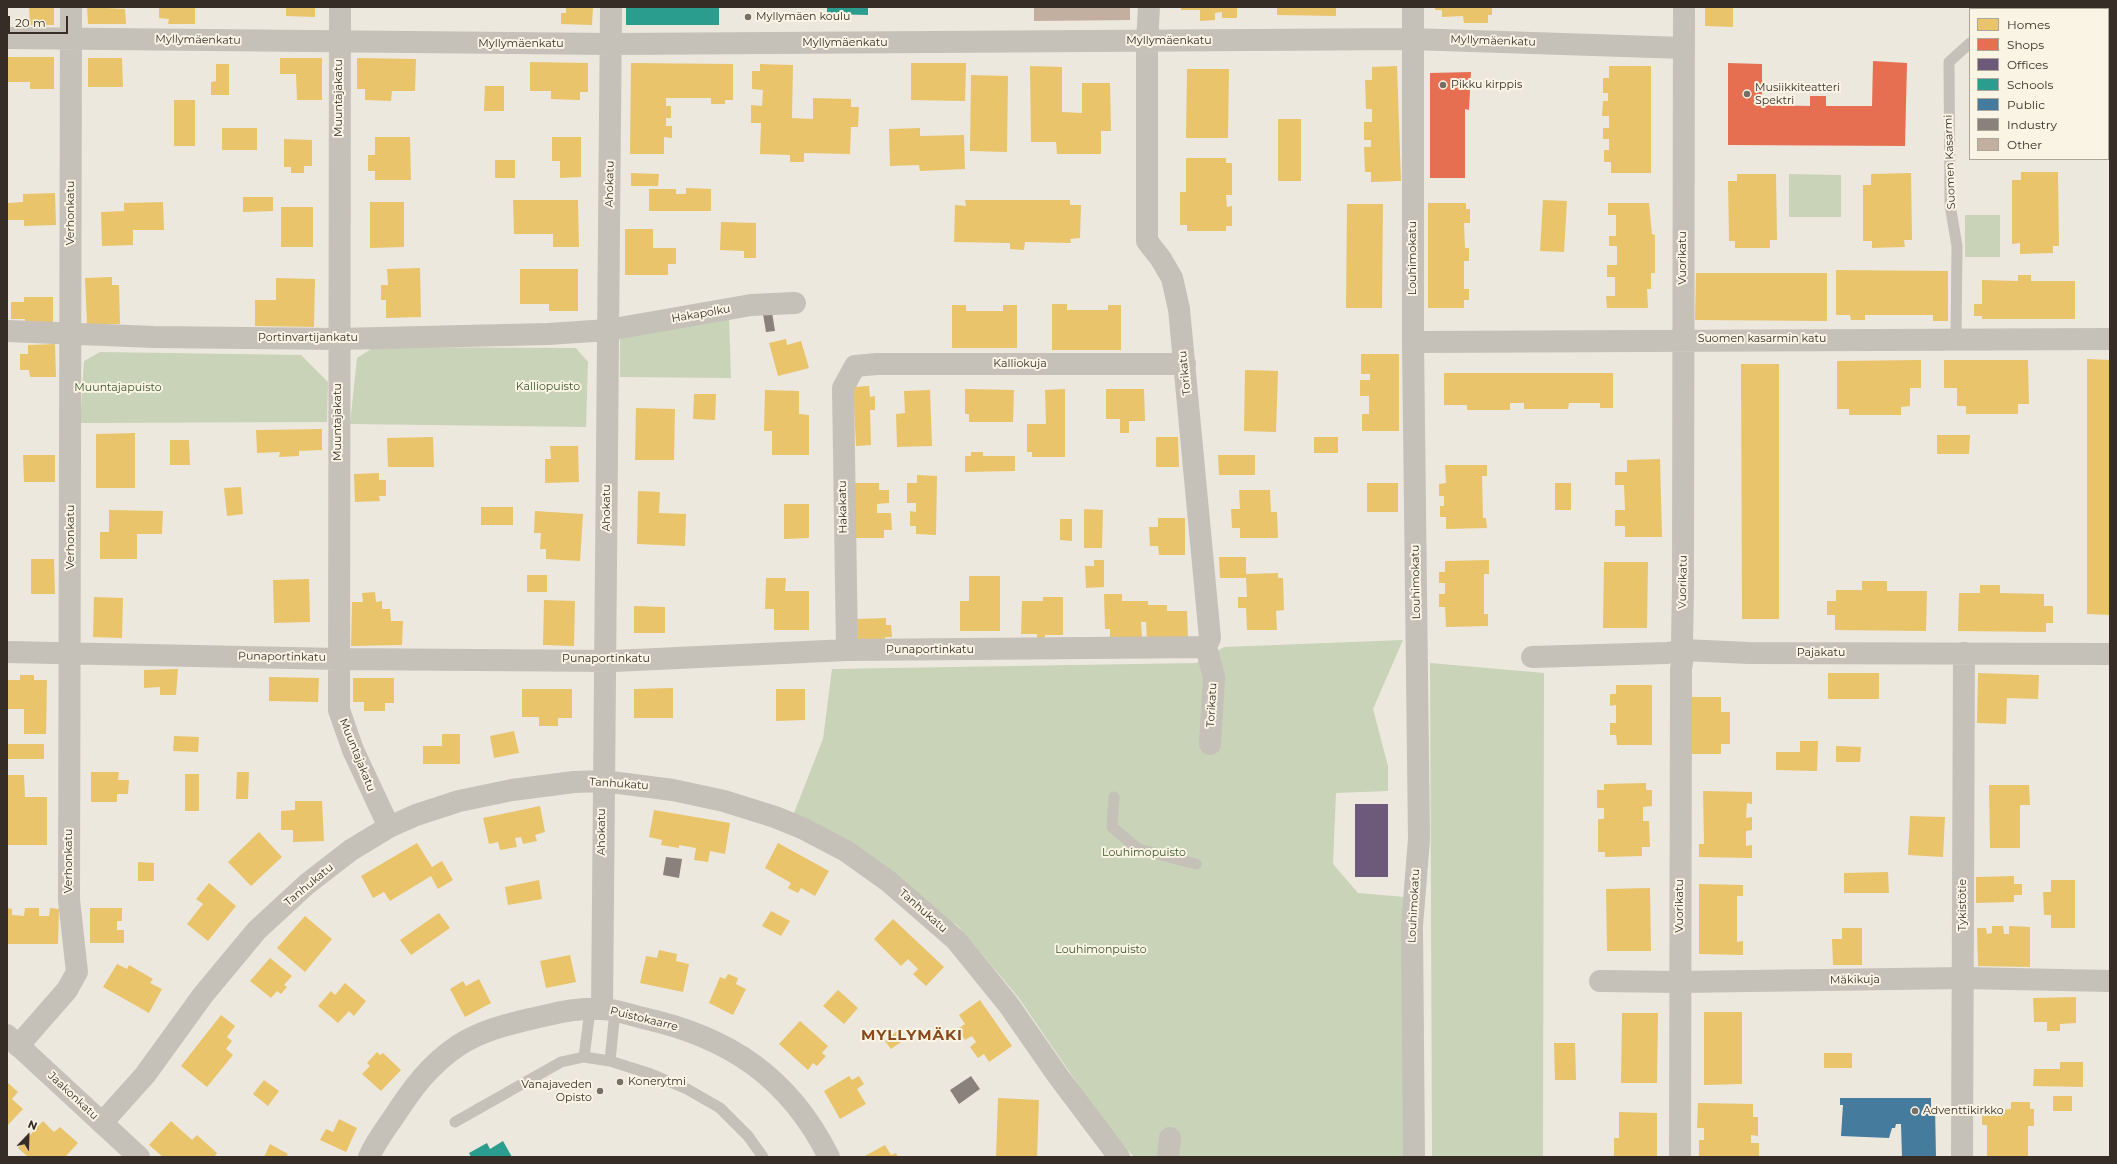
<!DOCTYPE html>
<meta charset="utf-8">
<style>
body{margin:0}
#map{position:relative;width:2117px;height:1164px;overflow:hidden;background:#ede8de;font-family:Montserrat,sans-serif}
canvas{display:block}
.frame{position:absolute;inset:0;border:8px solid #362e26;pointer-events:none}
.legend{position:absolute;left:1969px;top:8px;width:140px;height:152px;box-sizing:border-box;background:#faf4e5;border:1px solid #aca599;margin:0;padding:5px 7px;list-style:none;font-size:12px;color:#362e26}
.legend li{display:flex;align-items:center;gap:8px;height:20px}
.legend b{width:20px;border:1px solid #aca599}
.north{position:absolute;left:8px;top:1116px;width:40px;height:40px;-webkit-text-stroke:3px #faf4e5;paint-order:stroke;rotate:23deg;font-size:11px;font-weight:700;line-height:16px;text-align:center;color:#362e26}
.north::after{content:'';display:block;margin:auto;width:14px;height:18px;background:#362e26;clip-path:polygon(50% 0,100% 100%,50% 72%,0 100%)}
.scale{position:absolute;left:8px;top:16px;width:60px;height:18px;box-sizing:border-box;border:2px solid #362e26;border-top:0;padding-left:5px;font-size:12px;line-height:14px;white-space:nowrap;color:#362e26;-webkit-text-stroke:3px #faf4e5;paint-order:stroke}
</style>
<div id="map">
<canvas width="2117" height="1164"></canvas>
<div class="frame"></div>
<ul class="legend">
<li><b style="height:11px;background:#e9c46a"></b>Homes</li>
<li><b style="height:11px;background:#e76f51"></b>Shops</li>
<li><b style="height:11px;background:#6d597a"></b>Offices</li>
<li><b style="height:11px;background:#2a9d8f"></b>Schools</li>
<li><b style="height:11px;background:#457b9d"></b>Public</li>
<li><b style="height:11px;background:#8a817c"></b>Industry</li>
<li><b style="height:11px;background:#c2af9f"></b>Other</li>
</ul>
<div class="north">N</div>
<div class="scale">20 m</div>
</div>
<script>
const c = document.querySelector('canvas').getContext('2d');
c.lineJoin = 'round';
function fillPath(path, color) { c.fillStyle = color; c.fill(path, 'evenodd'); }
function trace(path, color, width, dash) { c.strokeStyle = color; c.lineWidth = width; c.lineCap = dash ? 'butt' : 'round'; c.setLineDash(dash || []); c.stroke(path); }
function drawText(font, color, halo, rows, align = 'center') {
  c.font = font + ' Montserrat,sans-serif'; c.lineWidth = 4; c.setLineDash([]); c.textBaseline = 'middle'; c.strokeStyle = halo; c.fillStyle = color; for (const [text, x, y, turn = 0] of rows) {
    c.save(); c.translate(x, y); c.rotate((+turn || 0) * Math.PI / 180); c.textAlign = isNaN(turn) ? turn : align; if (halo) c.strokeText(text, 0, 0); c.fillText(text, 0, 0); c.restore();
  }
}
const green = new Path2D(`
 M1789 174 1841 175V217H1789Z
 M1965 215H2000V257H1965Z
 M729 318 731 378 620 377V338Z
 M374 347 576 348 588 362 586 427 350 424 357 358Z
 M100 352 301 355 328 382 327 422 80 423 84 361Z
 M1403 640 1373 709 1388 766V791L1336 793 1333 864 1358 893 1405 897 1406 1157H1134L1108 1128 1018 997 958 926 792 818 823 739 832 669 1196 663 1224 647Z
 M1430 663 1544 673 1543 1157H1432Z`);
const homes = new Path2D(`
 M29 7H54V25H30Z
 M87 7 125 9 126 24H88Z
 M159 7H195V24H168L169 19 159 18Z
 M286 7H315V17L286 16Z
 M566 7H593L592 25 561 24V13H566Z
 M1181 7H1237V18H1222V12L1215 13V20L1200 21V10H1181Z
 M1277 7H1336V16L1277 15Z
 M1435 7H1492V15H1488V23H1464L1463 16 1442 17V10H1435Z
 M1705 7H1733V27L1705 26Z
 M7 57H54V89H30V82H7Z
 M88 58H122L123 87H88Z
 M280 58H322V100H297L296 74H280Z
 M357 58 416 59 415 91H392L391 101 365 100V89H357Z
 M530 62 588 63V92H580V100L551 99V91H530Z
 M631 63 733 64V100H725V104H711V98H666V106H671V118H666V126H672V138L664 137V154H630Z
 M911 63H966L965 101 911 100Z
 M216 64H229V95H211V82L216 81Z
 M760 64 793 65 792 118 813 119V98L851 99V107H859L858 127H851L850 154 804 153V162H790V155L760 154 761 123H751V105L762 106 763 90 752 89V71H760Z
 M1030 66 1062 67V112L1082 113V83H1110L1111 131H1101V154H1057L1056 142H1031Z
 M1397 66 1401 181 1371 182V172H1365L1364 147H1371V140H1364V122H1372V109H1366L1365 80H1372V67Z
 M1609 66H1651V173H1611V162H1604V150H1609V139H1603V128H1609V116H1602L1603 101H1608V93H1603V78H1609Z
 M1187 69H1229L1228 138H1186Z
 M971 75 1008 76 1007 152 970 151Z
 M485 86H504V111H484Z
 M2108 88H2110V148H2108Z
 M174 100H195V146H174Z
 M1278 119H1301V181H1278Z
 M222 128H257V150H222Z
 M920 128V136L964 135 965 169 920 171 919 165 890 166 889 129Z
 M375 137H410L411 180H375V171H368V155H375Z
 M552 137H581V177L560 178V161H552Z
 M284 139 312 140V166H304V173H291V167H284Z
 M1186 158H1226V163H1232V195H1226L1227 207 1232 206V226H1226V231H1187V225H1180V192H1186Z
 M495 160H515V178H495Z
 M2021 172H2058L2059 246H2053V253L2020 254V243L2012 244V180H2021Z
 M631 173 659 174 658 186H631Z
 M1911 173 1912 240H1904L1905 247 1872 248V241H1863V185H1871V174Z
 M1737 174H1776L1777 240H1770V248H1735V241H1729L1728 181H1737Z
 M686 188 711 189V211H649V189H676V194H686Z
 M55 193 56 225 24 226V220H8V203L23 202V194Z
 M243 197H273V211L243 212Z
 M513 200H578L579 247H553V234H514Z
 M965 200H1070V205H1081L1080 238 1070 239 1071 243 1025 242 1024 250 1010 249V243L954 242 955 205 966 206Z
 M1543 200 1567 201 1564 252 1540 251Z
 M163 202 164 230H133V245L102 246 101 212 124 211V203Z
 M370 202H404V247L370 248Z
 M1428 203H1466V209H1470V223H1464L1465 248H1469V261H1464V289H1469V300H1464V308H1428Z
 M1608 203H1649L1652 234 1655 235V273H1651V289H1647L1648 308H1607L1606 296H1615V277H1607V265H1617V246H1609V236H1616V215H1608Z
 M1347 204H1383L1382 308H1346Z
 M281 207H313V247H281Z
 M721 222 756 223V258H744V251L720 250Z
 M625 229H653V248H676V264H668V275H625Z
 M420 268 421 317 386 318V300H381V285H388L387 269Z
 M520 269H578V311H549V304H520Z
 M1836 270 1948 271V321H1933V315H1865V320H1851L1850 315H1836Z
 M1696 273H1827V321L1695 320Z
 M2018 275H2031V281H2075V319H1982V316H1974V304H1982V280L2018 281Z
 M112 277V285H119L120 324H87L85 278Z
 M276 278 315 279 314 327 255 326V300H276Z
 M24 297H53V325H25V319H11V302H24Z
 M1052 304H1067V310H1108V305H1121V350H1052Z
 M952 305H966V311H1003V305H1017V348H952Z
 M786 339 787 345 801 341 809 368 778 376 769 343Z
 M55 344 56 377H30L29 370H20V354H28V345Z
 M1361 354H1399V431H1362V414H1369V396H1360V380H1370V374H1361Z
 M2087 359 2110 360V615L2087 614Z
 M1921 360V388H1910V406L1901 407V415H1849V409H1837V361Z
 M1944 360H2028L2029 404H2018V414H1966V406H1957V388H1944Z
 M1741 364H1779V619H1742Z
 M1245 370 1278 371 1276 432 1244 431Z
 M1444 373H1613V408H1600V403H1569L1568 409H1524V403H1510V410H1467V405H1444Z
 M869 386 870 397 875 396V410H870L871 445 856 446 853 387Z
 M965 389 1014 390 1013 422H969V414H965Z
 M1065 389V457H1032V452H1027V424H1046L1045 390Z
 M1106 389H1144L1145 421H1129V433H1120V419H1106Z
 M765 390 799 391V414L809 415V455H772V431H764Z
 M930 390 932 446 897 447 896 414 905 413 904 391Z
 M694 394H716L715 420 693 419Z
 M636 408 675 409 674 460H635Z
 M322 429V450L299 451V456L279 457 280 452 257 453 256 430Z
 M135 433V488H96V434Z
 M1937 435H1970L1969 454H1937Z
 M433 437 434 467H388L387 438Z
 M1156 437H1178L1179 467H1156Z
 M1314 437H1338V453H1314Z
 M170 440H189L190 465H170Z
 M550 446H578L579 482 545 483V459H551Z
 M971 452H983V456H1015V471L965 472V456H971Z
 M23 455H55V482H24Z
 M1218 455H1255V475H1219Z
 M1660 459 1662 537H1625V526H1615V510H1625L1624 485H1615V472H1627V460Z
 M1445 465H1487V476H1482L1483 518H1486L1487 528 1446 529V517H1440V506H1444V496H1439V484L1446 483Z
 M379 473V480H386V496H379L380 501 355 502 354 474Z
 M917 475 937 476 936 535 916 534V526H910V511L916 512V503H907V483H917Z
 M854 483H879V490H889V503L877 504V513H891L892 530H884V538H855Z
 M1367 483H1398V512H1367Z
 M1555 483H1571V510H1555Z
 M241 487 243 514 227 516 224 488Z
 M1239 490H1270L1271 512H1277L1278 538H1240V528H1232L1231 509H1240Z
 M638 491 660 492 659 513 686 514 685 546 637 544Z
 M784 504H809V538L784 539Z
 M481 507H513V525H481Z
 M1084 509 1103 510 1102 548H1084Z
 M109 510 163 511 162 534H137V559H100V532H109Z
 M535 511 583 514 580 561 546 559V549H540L541 533H534Z
 M1158 518H1185V555H1159L1158 546H1150L1149 527H1158Z
 M1060 519H1072V541L1060 540Z
 M1219 557H1246V574L1278 573V578H1283L1284 610 1276 611 1277 630H1247L1246 608H1238V597H1247L1246 578H1220Z
 M31 559H54L55 594H31Z
 M1094 560H1104V587L1086 588 1085 566H1094Z
 M1489 560V574H1484V614H1488V626L1446 627 1445 607H1439V594H1445V583H1439V572H1445V561Z
 M1604 562H1648L1647 628H1603Z
 M527 575H547V592H527Z
 M969 576H1000V631H960V601H969Z
 M766 578H786L785 591H809V630H774V609H765Z
 M309 579 310 622 274 623 273 580Z
 M1862 581H1887V591H1927L1926 631 1835 630V615H1827V601H1836V590H1862Z
 M1980 585H2000V593L2044 594V606H2053V623H2046V632L1958 631 1959 593H1980Z
 M375 592 376 602 382 601V609H390L391 621H403L402 645 351 646 352 602H363L362 593Z
 M1104 594H1122V601H1148V605H1167V611H1187L1188 640 1147 641 1146 622H1141L1142 638 1110 639V629H1105Z
 M94 597 123 598 122 638 93 637Z
 M1043 597H1063V635H1045V640H1037V634H1021L1022 601H1043Z
 M544 600 575 601 574 646 543 645Z
 M634 606 665 607V633H634Z
 M886 618V625H891L892 637H885V644H858L857 619Z
 M178 669 176 695H160V687L144 688V670Z
 M1828 673H1879V699H1828Z
 M1978 673 2039 675 2038 699 2007 698 2006 724 1977 723Z
 M20 675H34V680H47L46 734H24V709H7V680H20Z
 M269 677 319 678 318 702 269 701Z
 M353 678H394V703H385V711H364V702H353Z
 M1616 685H1652V745H1617L1616 735H1610V723H1616V705L1610 706V694H1616Z
 M673 688V718H634V689Z
 M522 689H572V718H558V726H539V717H522Z
 M776 689H805V720L776 721Z
 M1691 697H1721V712H1730V744H1721V754H1691Z
 M514 731 519 753 494 758 490 736Z
 M442 734H460V764H423V746H442Z
 M174 736 199 737 198 752 173 751Z
 M1800 741H1818L1817 771 1776 770V752H1800Z
 M7 744H44V759H7Z
 M1836 746 1861 747 1860 762H1836Z
 M91 772H119L118 780H129L128 794H117V802H91Z
 M237 772H249L248 799H236Z
 M185 774H199V811H185Z
 M7 775H24L25 797H47V845H7Z
 M1646 783V790H1652V806L1643 807V821H1649L1650 847H1642V856L1605 857V852H1598V819H1604V808H1597V790H1604V784Z
 M1989 785H2029L2030 805H2020V848H1990Z
 M1703 791 1752 792V804L1747 803 1746 818 1752 817V830L1746 831V846L1752 845V858L1699 857V844H1704Z
 M295 801H322L324 841 293 842V830H281V811L295 810Z
 M540 806 545 832 535 835 537 841 523 844 521 837 515 838 517 847 500 850 498 842 489 844 483 818Z
 M654 810 730 823 725 854 710 851 708 862 694 860 696 848 679 845V848L661 845 662 840 649 837Z
 M1910 816 1945 817 1943 857 1908 855Z
 M259 832 282 857 251 886 228 862Z
 M417 843 432 867 442 861 453 880 438 889 431 876 390 901 384 892 373 898 361 876Z
 M778 843 829 871 815 896 801 888 798 893 788 888 791 883 765 868Z
 M138 862 154 863V881H138Z
 M1888 872 1889 893H1844V873Z
 M2014 876V884H2022V895H2014V902L1976 903V877Z
 M539 880 542 899 508 905 505 887Z
 M2051 880H2075V928H2051V915H2044L2043 892H2051Z
 M209 883 236 906 208 941 187 924 203 904 196 899Z
 M1699 884 1743 885V896H1737V942L1743 941V955L1699 954Z
 M1650 888 1651 951H1607L1606 889Z
 M7 908 12 909V915L24 916 25 908H39V916H49L50 908 59 909 58 944H7Z
 M90 908H122V921H117V930H124V943H90Z
 M771 911 790 921 781 936 762 926Z
 M439 913 450 928 411 955 400 940Z
 M305 916 332 939 305 972 277 948Z
 M893 919 944 967 926 986 913 974 918 969 908 959 901 966 874 939Z
 M1992 926H2003L2004 934H2009V926L2030 927V967L1978 966 1977 928H1986L1987 934 1992 933Z
 M1842 928H1862V965H1833L1832 939H1842Z
 M659 950 677 954 676 961 689 964 683 992 640 983 646 956 657 958Z
 M570 955 576 982 546 988 540 961Z
 M270 958 292 976 284 985 287 987 281 994 277 991 271 998 250 981Z
 M117 964 127 969 129 965 153 979 150 983 162 989 149 1013 103 987Z
 M728 974 738 978 736 984 746 989 733 1015 709 1003 720 977 725 979Z
 M479 979 491 1003 465 1017 450 989 463 981 466 986Z
 M345 983 366 1001 354 1016 349 1011 338 1023 318 1006 331 991 335 995Z
 M838 990 858 1008 844 1024 823 1006Z
 M2076 997V1023L2060 1024V1031H2047V1022H2034L2033 998Z
 M980 1000 1012 1046 989 1062 984 1054 978 1058 970 1047 976 1042 972 1036 965 1040 958 1029 965 1024 959 1015Z
 M1704 1012H1742V1084L1704 1085Z
 M1622 1013H1658L1657 1083H1621Z
 M221 1015 235 1026 227 1037 232 1041 226 1049 233 1055 207 1087 181 1066Z
 M800 1021 828 1046 822 1053 826 1056 817 1066 813 1063 808 1070 779 1044Z
 M897 1031 904 1040 891 1049 885 1041Z
 M1554 1043H1575L1576 1080H1555Z
 M377 1052 380 1055 383 1053 401 1070 381 1091 362 1074 370 1066 367 1063Z
 M1824 1053H1852V1068H1824Z
 M2060 1062H2083V1087L2033 1086 2034 1069H2060Z
 M849 1076 852 1080 859 1076 864 1084 857 1089 866 1104 840 1119 824 1091Z
 M264 1080 279 1091 268 1106 253 1094Z
 M7 1082 18 1092 12 1099 23 1109 7 1126Z
 M2053 1096H2072V1111H2053Z
 M998 1098 1039 1100 1037 1157H996Z
 M2011 1102H2030V1109H2034V1126H2028V1157H1987V1125H1982V1114H2000V1110L2011 1109Z
 M1698 1103 1753 1104V1117H1758V1136L1751 1135V1143H1759V1157H1699V1140H1704V1128H1697Z
 M1619 1112 1657 1113V1157H1614V1138H1619Z
 M339 1119 357 1128 346 1152 320 1140 326 1129 333 1132Z
 M43 1121 54 1132 60 1127 78 1143 65 1157H28L18 1148Z
 M171 1121 192 1140 197 1135 217 1153 214 1157H163L149 1145Z
 M270 1144 288 1154 286 1157H264Z
 M885 1145 891 1155 896 1153 898 1157H863Z`);
const shops = new Path2D(`
 M1873 61 1907 63 1905 146 1728 145V63L1762 64V105L1810 106V96H1826V106H1872Z
 M1471 72 1469 110 1465 109V178H1430V73Z`);
const offices = new Path2D(`
 M1355 804H1388V877H1355Z`);
const schools = new Path2D(`
 M626 7H719V25H626Z
 M827 7H868V15L827 14Z
 M503 1141 512 1157H471L469 1153 487 1143 490 1149Z`);
const public = new Path2D(`
 M1840 1098H1931V1107H1935L1936 1157H1902L1901 1124H1896L1895 1128H1892L1889 1138 1841 1136 1843 1105H1840Z`);
const industry = new Path2D(`
 M772 312 775 331 766 332 763 314Z
 M666 857 682 859 679 878 663 875Z
 M971 1076 980 1089 959 1104 950 1090Z`);
const building = new Path2D(`
 M1034 7H1130V20L1034 21Z`);
const service = new Path2D(`
 M1990 9 1991 7
 M1956 338 1957 246 1950 205 1949 62 1970 43
 M1114 797 1112 827 1138 849 1196 864
 M584 1057 590 1010
 M610 1061 615 1011
 M455 1122 561 1062 584 1057 610 1061 651 1074 687 1089 720 1108 748 1136 763 1157`);
const minor = new Path2D(`
 M340 7 339 710 353 750 389 827
 M1149 7 1147 42V241L1161 259 1172 278 1179 309 1210 638 1206 647 1214 677 1210 744
 M1413 7V342L1419 839 1412 926 1414 1157
 M7 38 611 44 1411 39 1684 48
 M7 331 154 337 338 339 548 334 608 330 751 305 795 303
 M1413 342 2110 339
 M847 650 843 388 855 366 877 364H1185
 M7 652 338 659 614 661 847 650 1206 647
 M1532 657 1667 653 1684 650 1749 653 2110 654
 M1600 981 1680 982 1963 978 2110 981
 M602 1009 611 7
 M18 1046 67 990 77 972 69 900 71 7
 M102 1123 145 1075 203 995 257 930 307 884 351 850 389 827 416 815 459 801 512 790 574 782 603 781 673 790 724 801 775 817 802 828 846 851 888 881 956 940 1008 1004 1058 1076 1119 1157
 M369 1157C375 1143 384 1131 393 1118 412 1089 429 1065 459 1045 481 1031 505 1025 530 1019 553 1014 578 1007 601 1009 615 1009 630 1015 643 1018 729 1037 789 1077 829 1157
 M1168 1157 1170 1138
 M1680 1157 1681 669 1684 650 1682 643 1683 588 1684 7
 M1962 1157 1964 653`);
const tertiary = new Path2D(`
 M7 1035 139 1157`);
const markers = [
 [748,17,4,"#766f66"],
 [1443,85,4,"#766f66"],
 [1747,94,4,"#766f66"],
 [620,1082,4,"#766f66"],
 [600,1091,4,"#766f66"],
 [1915,1111,4,"#766f66"]
];
const poiNames = [
 ["Myllymäen koulu",756,17],
 ["Pikku kirppis",1451,85],
 ["Musiikkiteatteri",1755,88],
 ["Spektri",1755,101],
 ["Konerytmi",628,1082],
 ["Vanajaveden",592,1085,"right"],
 ["Opisto",592,1098,"right"],
 ["Adventtikirkko",1923,1111]
];
const streetNames = [
 ["Myllymäenkatu",198,40,1],
 ["Myllymäenkatu",1169,41],
 ["Myllymäenkatu",1493,41,2],
 ["Myllymäenkatu",845,43],
 ["Myllymäenkatu",521,44],
 ["Muuntajakatu",339,98,-90],
 ["Suomen Kasarmi",1950,162,-92],
 ["Ahokatu",610,184,-89],
 ["Verhonkatu",71,213,-90],
 ["Louhimokatu",1413,258,-90],
 ["Vuorikatu",1683,258,-90],
 ["Hakapolku",701,314,-10],
 ["Portinvartijankatu",308,338],
 ["Suomen kasarmin katu",1762,339],
 ["Kalliokuja",1020,364],
 ["Torikatu",1185,373,-96],
 ["Muuntajakatu",338,422,-90],
 ["Hakakatu",843,507,-91],
 ["Ahokatu",607,508,-90],
 ["Verhonkatu",71,537,-90],
 ["Louhimokatu",1416,582,-91],
 ["Vuorikatu",1683,582,-89],
 ["Punaportinkatu",930,650],
 ["Pajakatu",1821,653],
 ["Punaportinkatu",282,657,1],
 ["Punaportinkatu",606,659],
 ["Torikatu",1212,705,-87],
 ["Muuntajakatu",357,755,68],
 ["Tanhukatu",619,784,4],
 ["Ahokatu",602,832,-90],
 ["Verhonkatu",69,861,-90],
 ["Tanhukatu",309,885,-40],
 ["Tykistötie",1963,905,-90],
 ["Louhimokatu",1414,906,-87],
 ["Vuorikatu",1680,906,-90],
 ["Tanhukatu",923,911,41],
 ["Mäkikuja",1855,980,-1],
 ["Puistokaarre",644,1019,14],
 ["Jaakonkatu",73,1096,43]
];
const parkNames = [
 ["Kalliopuisto",548,387],
 ["Muuntajapuisto",118,388],
 ["Louhimopuisto",1144,853],
 ["Louhimonpuisto",1101,950]
];
const districtNames = [
 ["MYLLYMÄKI",912,1036]
];
fillPath(green, '#c9d3b8');
fillPath(homes, '#e9c46a');
fillPath(shops, '#e76f51');
fillPath(offices, '#6d597a');
fillPath(schools, '#2a9d8f');
fillPath(public, '#457b9d');
fillPath(industry, '#8a817c');
fillPath(building, '#c2af9f');
trace(service, '#c5c0b8', 11);
trace(minor, '#c5c0b8', 22);
trace(tertiary, '#c5c0b8', 22);
for (const [x, y, r, color] of markers) { const dot = new Path2D(); dot.arc(x, y, r, 0, 2 * Math.PI); c.fillStyle = color; c.fill(dot); trace(dot, '#faf4e5', 1.5); }
drawText('11px', '#362e26', '#faf4e5', poiNames, 'left');
drawText('11px', '#362e26', '#faf4e5', streetNames);
drawText('11px', '#3d5628', '#faf4e5', parkNames);
c.letterSpacing = '1px';
drawText('bold 15px', '#894a1b', '#faf4e5', districtNames);
c.letterSpacing = '0px';
</script>
